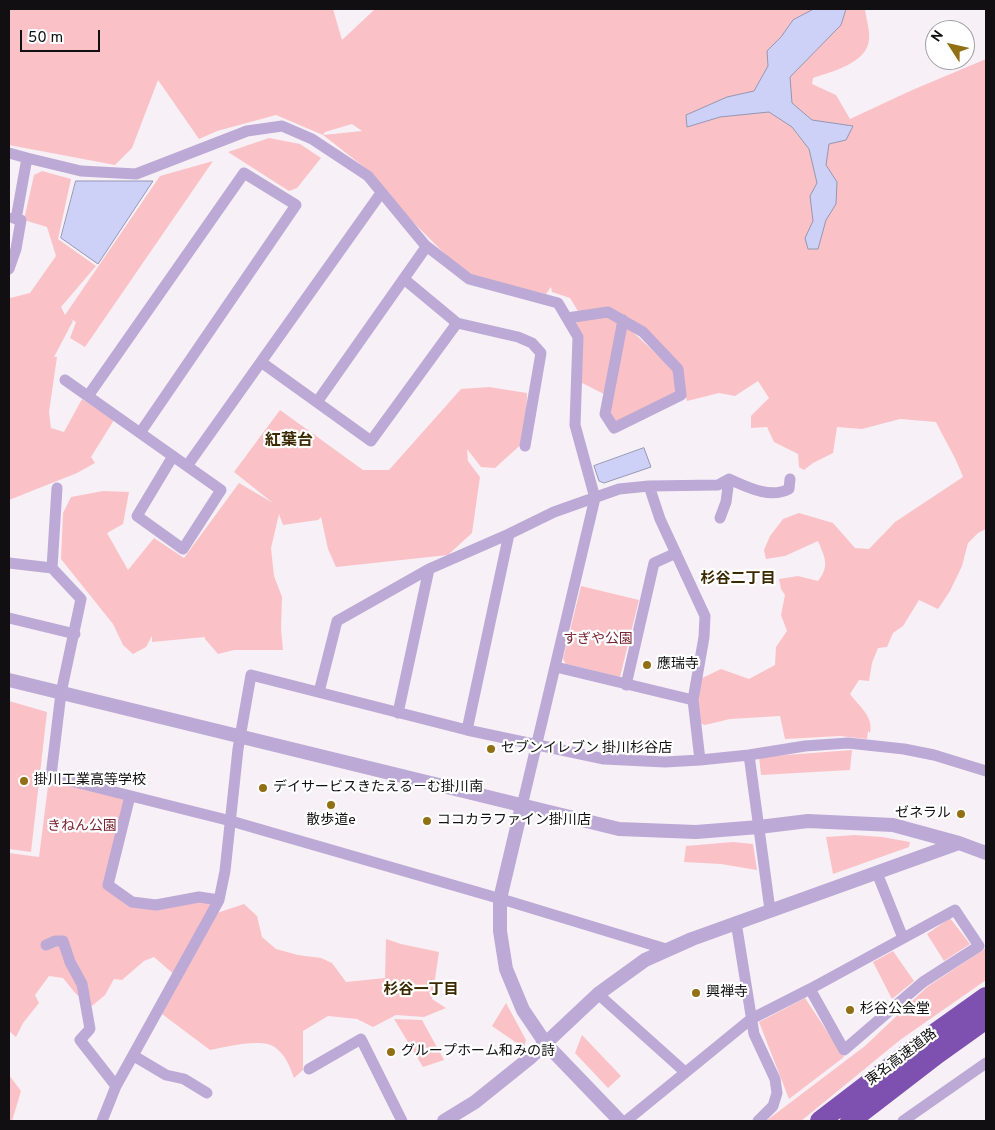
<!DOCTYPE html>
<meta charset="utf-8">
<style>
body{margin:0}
#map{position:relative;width:995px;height:1130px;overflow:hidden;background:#f7f0f7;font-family:Overpass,sans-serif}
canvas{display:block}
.frame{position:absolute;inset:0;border:10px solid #110f11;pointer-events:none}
.north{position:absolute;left:925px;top:20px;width:50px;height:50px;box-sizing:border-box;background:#fff;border:1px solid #a09fa0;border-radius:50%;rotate:305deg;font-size:14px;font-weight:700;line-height:20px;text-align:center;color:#110f11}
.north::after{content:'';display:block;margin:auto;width:18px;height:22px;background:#926e15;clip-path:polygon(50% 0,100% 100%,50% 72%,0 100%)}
.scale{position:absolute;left:20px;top:30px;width:80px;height:22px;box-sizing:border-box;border:2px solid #110f11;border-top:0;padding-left:6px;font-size:15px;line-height:18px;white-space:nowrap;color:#110f11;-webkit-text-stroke:4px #fff;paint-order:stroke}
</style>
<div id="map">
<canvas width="995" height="1130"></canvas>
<div class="frame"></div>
<div class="north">N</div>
<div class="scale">50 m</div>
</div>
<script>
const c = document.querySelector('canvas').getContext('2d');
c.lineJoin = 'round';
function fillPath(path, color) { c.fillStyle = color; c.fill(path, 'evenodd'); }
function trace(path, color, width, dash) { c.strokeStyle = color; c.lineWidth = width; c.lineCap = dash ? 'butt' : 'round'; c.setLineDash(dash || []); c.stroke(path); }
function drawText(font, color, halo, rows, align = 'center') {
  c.font = font + ' Overpass,"Noto Sans JP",sans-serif'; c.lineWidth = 4.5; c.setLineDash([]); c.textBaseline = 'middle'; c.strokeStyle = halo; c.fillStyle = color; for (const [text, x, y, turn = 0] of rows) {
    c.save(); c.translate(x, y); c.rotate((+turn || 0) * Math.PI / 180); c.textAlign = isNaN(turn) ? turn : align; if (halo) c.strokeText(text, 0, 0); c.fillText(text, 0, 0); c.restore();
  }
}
const green = new Path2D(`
 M9 9H333L342 40 375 9H865C866 19 870 29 869 40 867 63 831 72 813 78L812 84 836 95 850 119 910 91 986 59V529L978 533 968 543 962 566 950 591 938 609 919 600 903 626 893 633 887 647 878 648 872 663 869 681 859 680 850 694C859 706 874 717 870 733L868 731 867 739 840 736 785 739 780 716 730 719 705 725 696 722V681L721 669 749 679 775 665 776 647 787 631 781 615 785 595 781 589 779 579 798 576 818 581C830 566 825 558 818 541L785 556 766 559 764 550 770 536 783 519 799 513 833 523 855 548 869 549 895 522 963 477C956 457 945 441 936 422L900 419 862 429 837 427 833 453 813 463 804 470 799 467 798 454 774 442 767 427 751 428V416L769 398 758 381 735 396 719 393 687 401 677 365 631 325 606 312 581 316 570 298 552 292 551 287 546 294 473 277 458 267 400 209 373 174 323 135 276 115 217 131 199 139 158 80 132 148 115 165 9 145ZM352 124 362 131 323 135 325 132Z
 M269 138 300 144 321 158 297 188 289 191 228 152Z
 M213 161 85 347 70 338 76 322 71 319 73 321 54 357H57L49 412 51 428 64 432 82 399 114 420 91 457 95 463 77 473 9 500V301L10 298 30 293 56 256 47 227 24 220 34 175 42 171 71 179 58 239 96 266 61 307 65 315 160 176Z
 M608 316 625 325 674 370 677 393 614 428 604 394 578 381 572 322Z
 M489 387 527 393 526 440 495 468 481 467 467 449 468 461 480 477 472 533 448 555 336 567 328 549 321 517 318 520 283 525 279 514 271 548 274 576 282 597 281 629 283 650H234L218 654 205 639V637L152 642V636L146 647 133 654 123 645 113 624 61 559 63 513 71 497 103 491 129 492 123 524 107 533 128 570 154 538 184 558 239 483 273 503 234 472 280 410 363 470H389L461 389Z
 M581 586 639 600 620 677 566 664 563 659Z
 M9 701 47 712 31 852 9 849Z
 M852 750 850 770 761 775 759 757Z
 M49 778 130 796 106 885 147 904 209 899 217 904 177 977 154 957 144 961 122 980 114 979 105 995 92 1006 76 994 63 978 49 976 35 995 39 1003 23 1023 16 1037 9 1031V853L39 857Z
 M855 835 882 837 910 842 909 847 833 874 826 837Z
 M733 842 753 844 757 870 721 864 684 862 686 846Z
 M244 904 257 916 262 937 276 949 298 955 321 958 332 963 346 982 385 978 386 939 401 944 439 952 432 999 446 1008 424 1017 396 1015 373 1027 357 1019 328 1016 303 1031V1070L294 1078C290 1067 286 1056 276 1048 263 1037 226 1047 210 1050L162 1014C180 982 194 947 211 915Z
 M950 918 970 944 944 961 927 934Z
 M986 948V980L900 1040 801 1121H766L865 1046 927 987Z
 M893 951 914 981 892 999 873 962Z
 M805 998 844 1057 789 1099 759 1022Z
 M506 1003 526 1040 524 1048 492 1026Z
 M394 1019 422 1020 444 1060 423 1067Z
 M582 1035 621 1076 608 1088 575 1053Z
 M9 1075 21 1091 12 1121H9Z`);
const water = new Path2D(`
 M814 9H846L841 25 790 77 792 103 812 120 853 126 846 140 829 144 826 165 837 182 836 204 826 220 818 249H808L805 238 813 221 810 196 817 183 809 149 792 127 769 112 720 117 687 127 686 115 727 97 754 91 768 66 767 51 781 37 793 20Z
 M76 181H153L98 264 61 238Z
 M644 448 651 467 604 483 599 481 594 466Z`);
const minor = new Path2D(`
 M9 153 27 158 16 219
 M27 158 81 171 136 174 247 131 282 126 312 139 368 176 425 245 469 279 558 303 578 337 575 425 595 498 522 806
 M9 269 16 249 21 220 13 218
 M404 279 457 323 518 337 532 343 541 353 525 446
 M567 318 608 312 643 332 678 369 681 395 614 428 605 414 623 320
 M261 362 371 441 457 323
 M65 380C117 417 169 453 221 490L183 549 137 516 173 456
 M88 396 244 173 296 205 140 433
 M317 402 424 250
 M187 466 381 193
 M649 486 718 485 729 479
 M57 488 52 568 81 599 61 693 51 776 231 821 508 901 666 949
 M720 518 726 502 729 479C747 487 770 499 789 489L790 479
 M9 563 52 568
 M9 618 75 634
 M556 667 693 700
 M626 685 654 563 676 553
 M319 692 337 621 429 569 509 534 554 512 619 489 649 486 660 519 705 616 704 637 693 700 700 760
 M398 713 429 569
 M467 730 509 534
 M749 755 770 910
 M130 796 108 885 132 902 156 905 199 897 219 900
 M877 873 903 938
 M736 922 754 1034 775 1079 777 1093 773 1106 758 1121
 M46 945 55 941H63L70 962 82 984 90 1029 80 1040 116 1086
 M598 994 685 1072
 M134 1056 166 1075 184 1079 207 1093
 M309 1069 361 1039 402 1121
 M102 1121 116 1086 219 900 225 871 238 749 251 675 467 730 604 759 665 762 700 760 749 755 805 746 848 743 904 749 934 755 986 771
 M626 1121 751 1019 810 989 955 910 979 946 923 982 844 1050 810 989
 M903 1121 986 1063`);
const tertiary = new Path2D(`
 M9 680 619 829 696 832 759 827 808 821 893 825 959 843 986 853
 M522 806 500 899V931L506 969 523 1010 546 1044 620 1121
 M444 1121 475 1102 531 1057 598 994 645 960 692 939 959 843`);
const motorway = new Path2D(`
 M820 1121 927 1039 986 997
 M850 1121 937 1054 986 1019`);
const markers = [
 [647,665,5,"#926e15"],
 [491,749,5,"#926e15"],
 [24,781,5,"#926e15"],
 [263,788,5,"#926e15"],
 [331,805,5,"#926e15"],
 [961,814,5,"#926e15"],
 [427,821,5,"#926e15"],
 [696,993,5,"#926e15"],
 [850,1010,5,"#926e15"],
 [391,1052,5,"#926e15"]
];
const parkNames = [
 ["すぎや公園",598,640],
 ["きねん公園",82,827]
];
const poiNames = [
 ["應瑞寺",657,665],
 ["セブンイレブン 掛川杉谷店",501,749],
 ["掛川工業高等学校",34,781],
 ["デイサービスきたえる－む掛川南",273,788],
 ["ゼネラル",951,814,"right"],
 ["散歩道e",331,821,"center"],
 ["ココカラファイン掛川店",437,821],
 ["興禅寺",706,993],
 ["杉谷公会堂",860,1010],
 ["グループホーム和みの詩",401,1052]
];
const streetNames = [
 ["東名高速道路",902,1058,-37]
];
const neighbourhoodNames = [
 ["杉谷二丁目",738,580],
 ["杉谷一丁目",421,991]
];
const quarterNames = [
 ["紅葉台",289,442]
];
fillPath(green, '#fac2c6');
fillPath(water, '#cdd1f7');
trace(water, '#9597b2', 1);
trace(minor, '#bca9d6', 11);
trace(tertiary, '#bca9d6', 14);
trace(motorway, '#7e50af', 20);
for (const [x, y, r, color] of markers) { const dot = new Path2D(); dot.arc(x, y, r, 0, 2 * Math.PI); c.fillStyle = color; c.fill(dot); trace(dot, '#fff', 2); }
drawText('14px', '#7a2433', '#fff', parkNames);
drawText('14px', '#110f11', '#fff', poiNames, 'left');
drawText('14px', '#110f11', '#fff', streetNames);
drawText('bold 15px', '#3b2a01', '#fff', neighbourhoodNames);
drawText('bold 16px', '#3b2a01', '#fff', quarterNames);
</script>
